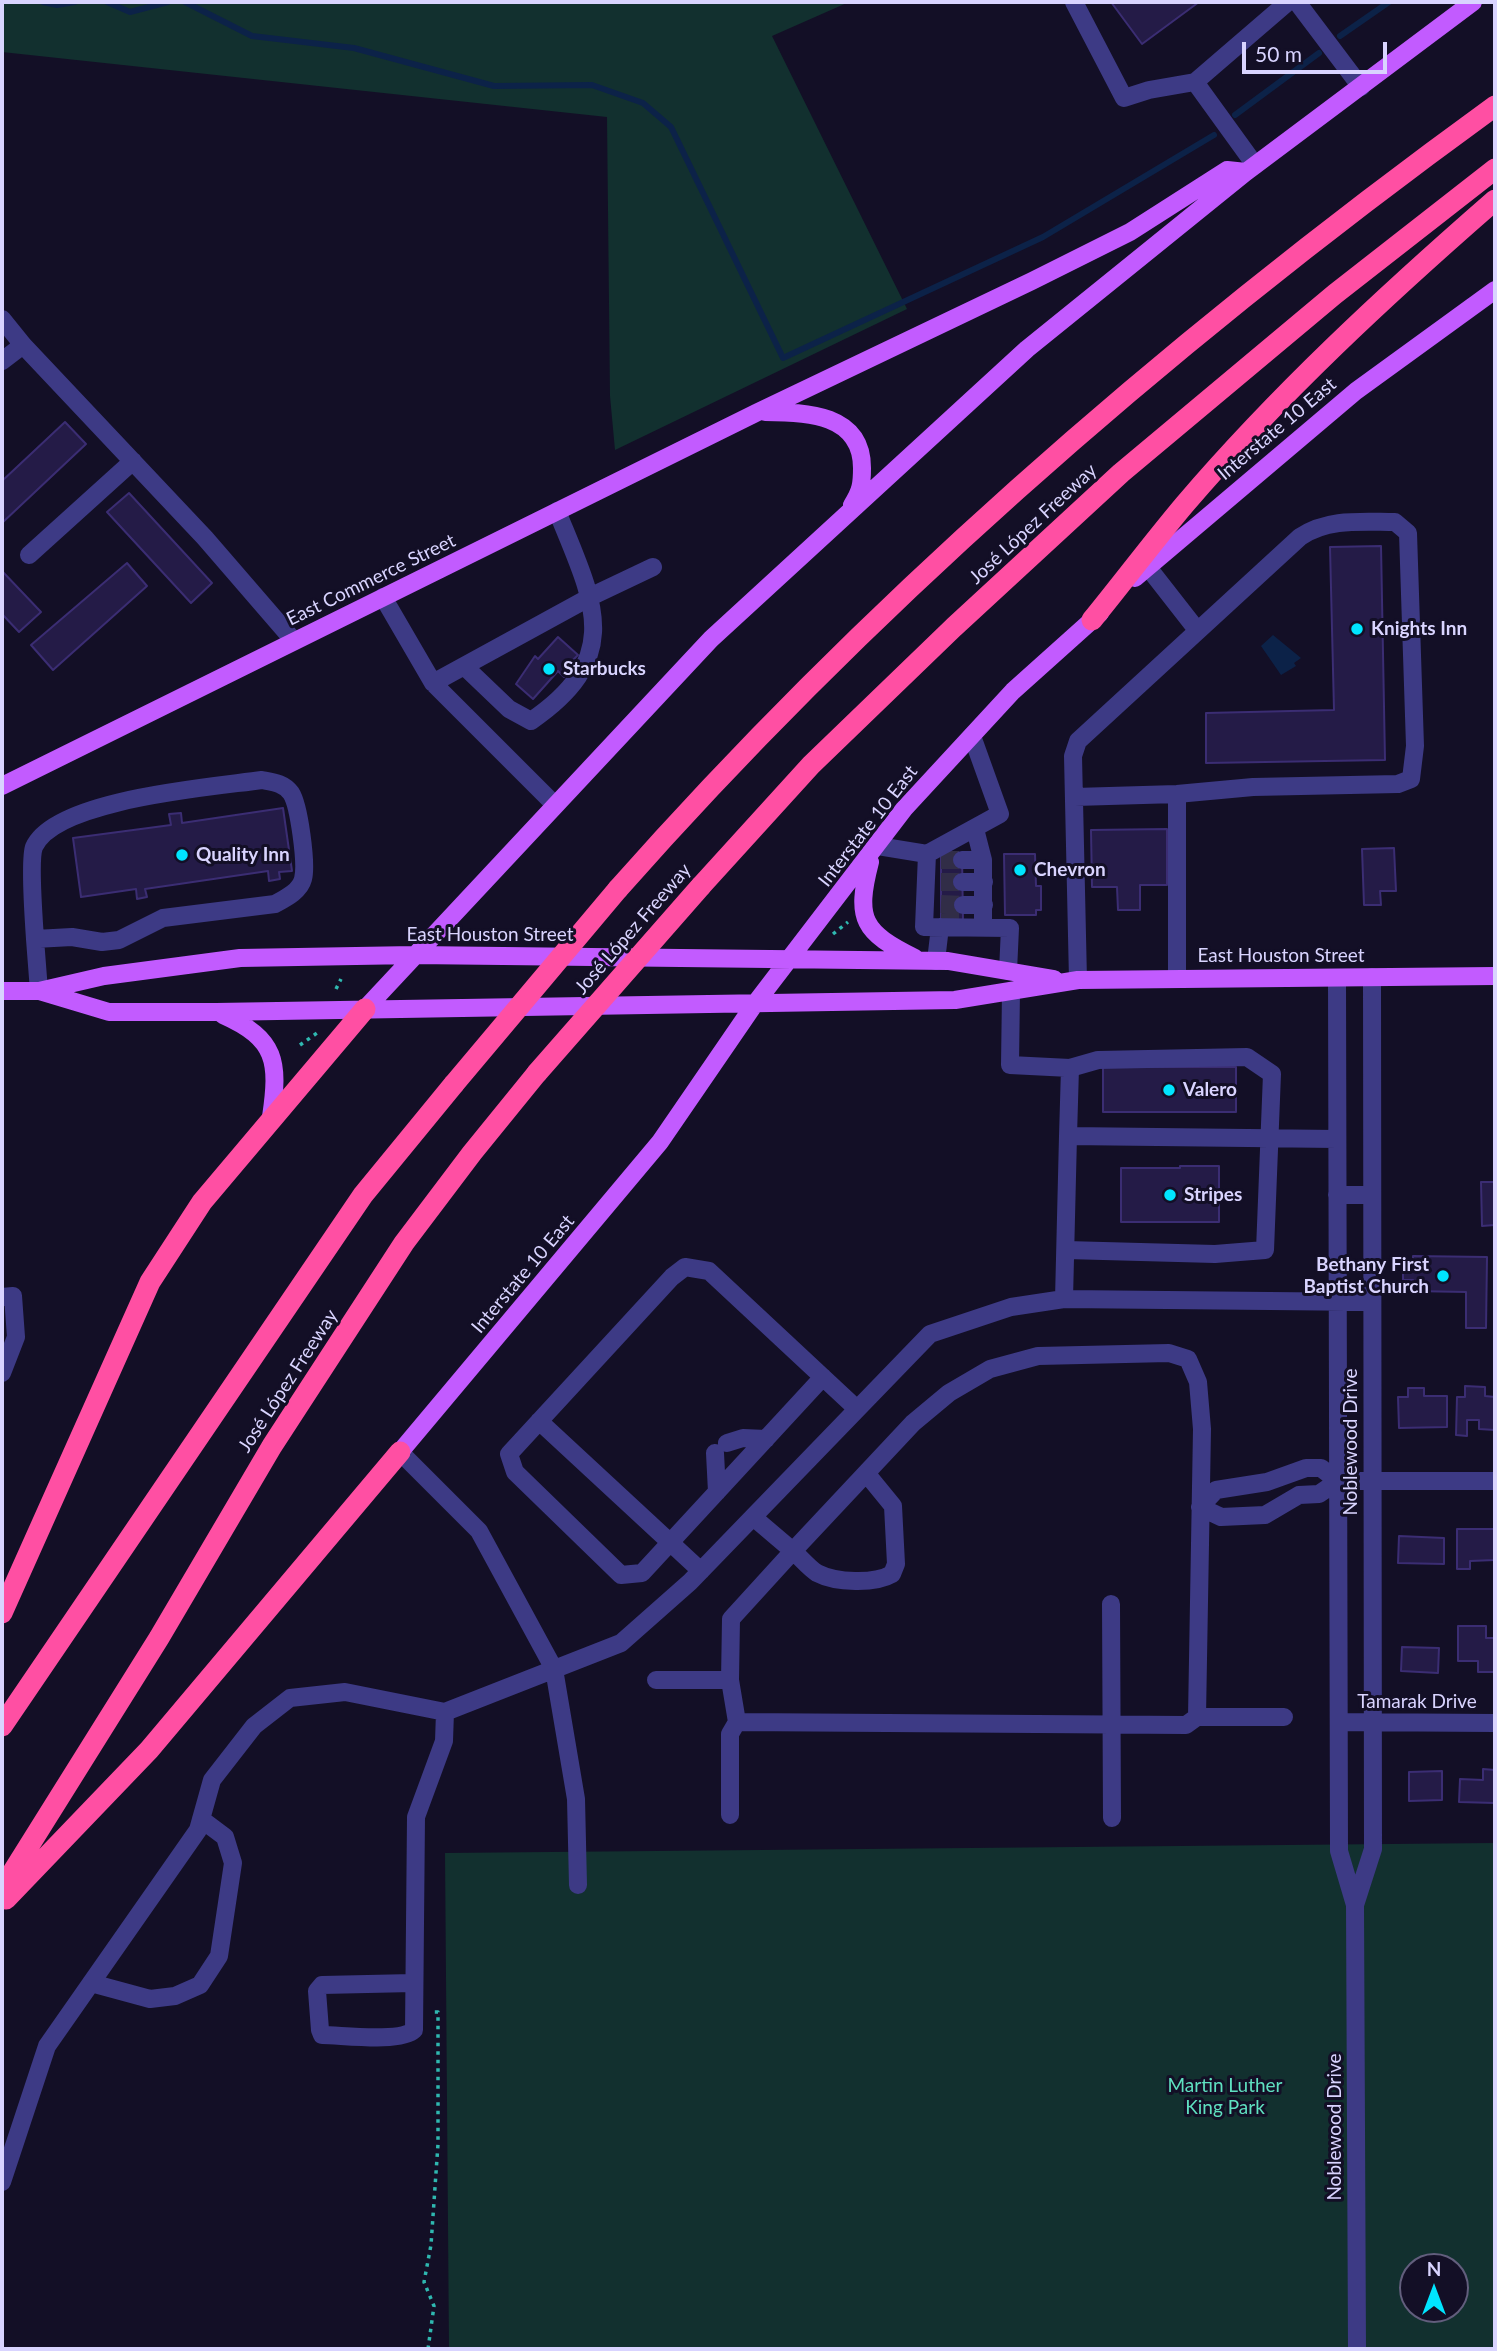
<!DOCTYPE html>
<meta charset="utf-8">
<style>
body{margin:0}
#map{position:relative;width:1497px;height:2351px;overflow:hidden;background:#130f26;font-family:Lato,sans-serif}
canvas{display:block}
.frame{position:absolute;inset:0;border:4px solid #d9d4ff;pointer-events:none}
.north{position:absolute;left:1399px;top:2253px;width:70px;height:70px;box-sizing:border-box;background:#130f26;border:2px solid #625e7d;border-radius:50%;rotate:0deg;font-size:19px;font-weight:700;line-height:28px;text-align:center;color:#d9d4ff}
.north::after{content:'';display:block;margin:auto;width:24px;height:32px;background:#00e5ff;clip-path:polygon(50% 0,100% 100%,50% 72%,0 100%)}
.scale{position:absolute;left:1242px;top:42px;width:145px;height:32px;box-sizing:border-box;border:4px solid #d9d4ff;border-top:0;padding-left:9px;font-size:21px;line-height:24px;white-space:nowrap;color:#d9d4ff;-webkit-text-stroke:5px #130f26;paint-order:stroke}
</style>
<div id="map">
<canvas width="1497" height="2351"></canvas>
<div class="frame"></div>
<div class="north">N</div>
<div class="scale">50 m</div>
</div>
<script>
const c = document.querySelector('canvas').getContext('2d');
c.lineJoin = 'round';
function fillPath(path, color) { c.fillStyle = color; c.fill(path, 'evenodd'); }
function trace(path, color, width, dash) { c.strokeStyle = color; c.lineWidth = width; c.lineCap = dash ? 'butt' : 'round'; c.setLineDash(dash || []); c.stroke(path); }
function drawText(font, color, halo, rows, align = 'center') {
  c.font = font + ' Lato,sans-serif'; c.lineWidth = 6; c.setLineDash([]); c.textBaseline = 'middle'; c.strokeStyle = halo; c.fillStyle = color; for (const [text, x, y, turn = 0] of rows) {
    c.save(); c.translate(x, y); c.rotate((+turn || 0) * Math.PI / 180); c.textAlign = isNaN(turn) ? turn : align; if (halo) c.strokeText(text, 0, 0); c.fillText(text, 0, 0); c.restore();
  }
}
const green = new Path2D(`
 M2 2H849L772 36 907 309 615 450 610 396 607 117 2 52Z
 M1495 1843V2349H449L445 1853ZM1413 2267H1455V2309H1413Z`);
const water = new Path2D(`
 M1273 635 1301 658 1294 663 1296 666 1281 675 1261 646Z`);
const stream = new Path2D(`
 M43 2 57 5 75 2
 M107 2 130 12 168 2
 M185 2 252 36 354 48 494 86 592 85 643 103 671 127 783 358 1043 237 1214 135
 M1340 36 1389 2
 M1235 115 1319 53`);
const building = new Path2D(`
 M1111 2H1199L1142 44Z
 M65 422 86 444 2 523V481Z
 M129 493 212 583 191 603 107 512Z
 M1381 546 1385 760 1206 763V713L1334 710 1330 547Z
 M127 563 147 586 53 670 31 645Z
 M2 571 41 612 19 632 2 614Z
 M558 637 578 655 570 663 574 667 564 677 558 671 533 699 516 684 535 656 538 659Z
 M283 808 292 871 279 872 280 879 269 881 268 871 145 889 147 897 137 899 136 889 81 897 73 838 171 825 169 814 181 813 182 823Z
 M1167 829V885H1140V910H1118L1117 887H1092L1091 830Z
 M1394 848 1396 891H1380L1381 905H1364L1362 849Z
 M941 854H962L963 921H941Z
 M1004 854H1035L1036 886H1041V910H1036V915H1005Z
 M1103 1067H1236V1112H1103Z
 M1180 1166H1219V1222H1121V1168H1180Z
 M1481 1182H1495V1225L1482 1226Z
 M1413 1256 1487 1257 1486 1328H1466V1292L1413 1291V1280H1403V1268H1413Z
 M1465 1386 1485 1387V1396L1495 1397V1430L1479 1429V1420H1467V1436L1456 1435 1457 1397H1465Z
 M1408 1388H1424V1396H1447V1427L1399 1428 1398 1397H1408Z
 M1457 1529H1495V1560L1470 1561V1569H1457Z
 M1399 1536 1444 1538V1564L1398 1563Z
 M1458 1626H1486V1638H1495V1672H1478V1661H1458Z
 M1402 1647 1439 1648 1438 1673 1401 1671Z
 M1483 1769 1495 1770V1803L1459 1802 1460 1779 1483 1780Z
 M1442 1771V1800L1409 1801V1772Z`);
const minorTunnel = new Path2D(`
 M941 860H962
 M941 882H962
 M941 904 963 905
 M941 917H963`);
const path = new Path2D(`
 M833 934 848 922
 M336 989 341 979
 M300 1045 317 1033
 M428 2349 434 2306 424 2282 431 2245 438 2144V2012H430`);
const minor = new Path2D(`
 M1074 2 1124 98 1149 90 1195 82 1255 165
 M1297 2 1361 87
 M1195 82 1288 2
 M2 319 23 345
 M2 361 23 345 205 538 294 641
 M29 555 133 461
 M1147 566 1197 630
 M383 597 433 683 554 804
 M464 666 509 709 531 721C626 656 593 600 557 511
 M433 683 592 596 653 567
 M1177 794V978
 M1075 797 1177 794 1253 787 1398 784 1411 779 1415 746 1408 533 1395 522C1362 522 1328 518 1300 537L1078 741 1073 756 1078 980
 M975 829 983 860V927
 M878 846 927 854 1000 814 972 736
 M927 854 924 927 1010 928 1008 971
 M962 860H983
 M962 882H984
 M963 905H984
 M35 939C34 922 29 860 34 847 55 799 213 787 262 780 273 782 284 783 291 793 299 805 307 864 303 879 300 891 286 898 275 904L163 918 119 940 102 942 72 937 35 939 39 991
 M936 961 940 927
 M1337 978 1339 1851 1355 1905 1357 2349
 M1011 991 1010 1065 1070 1068 1068 1136 1337 1139
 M1337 1195H1372
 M1066 1250 1215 1254 1265 1250 1272 1074 1247 1057 1098 1060 1070 1068
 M2 1297 13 1296 16 1337 2 1373
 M1064 1299 1068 1136
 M823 1377 642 1573 621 1575 515 1472 509 1454 672 1277 685 1267 709 1271 857 1409
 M539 1421 701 1571
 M727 1443 743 1438 766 1439
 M400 1452 479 1531 554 1669 576 1799 578 1885
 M715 1453 717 1492
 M1306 1468H1321L1338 1481 1319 1494 1299 1495 1265 1515 1221 1517 1200 1507 1216 1490 1267 1482Z
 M1338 1481H1495
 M753 1517 793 1551 731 1619 730 1680 737 1722 1186 1725 1197 1717 1202 1429 1198 1382 1188 1359 1169 1353 1038 1356 990 1369 949 1393 913 1423 793 1551C800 1557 809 1568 817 1573 836 1583 875 1584 892 1574L896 1564 893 1506 866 1473
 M1111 1604 1112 1818
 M656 1680H730
 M1197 1717H1284
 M1339 1722 1495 1723
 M730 1815V1734L737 1722
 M1355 1905 1373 1849 1372 977
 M91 1983 150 1999 175 1996 200 1985 219 1956 233 1863 225 1837 201 1819
 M413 1983 322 1985 317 1991 320 2030 322 2035C342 2035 400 2043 414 2030L416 1817 444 1741 445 1712
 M2 2182 47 2046 198 1830 212 1780 254 1726 290 1698 345 1692 445 1712 621 1643 690 1582 930 1334 1011 1307 1064 1299 1372 1302`);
const major = new Path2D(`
 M765 412C807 412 862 414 862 468 862 484 861 491 852 505
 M1135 578 1356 391 1495 290
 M2 786 758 412 1032 281 1130 232 1227 170 1246 172
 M870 862C855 920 863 932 915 958
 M2 991H39L104 976 240 958 414 955 948 961 1054 979
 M39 991 109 1012H216L955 1000 1078 980 1495 976
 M365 1009 711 639 1027 349 1246 172 1473 2
 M223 1015C277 1039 279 1062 271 1117
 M400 1452 660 1142 754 1005 904 809 1013 691 1100 613`);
const highway = new Path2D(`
 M1092 620C1123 582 1153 542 1185 504 1279 394 1386 295 1495 200
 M701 886 811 765 954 627 1121 473 1335 294 1495 169
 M618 889C878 595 1178 336 1495 106
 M2 1613 150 1282 202 1202 365 1009
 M2 1726 363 1195 454 1084
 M2 1889 159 1638 272 1446 404 1243 472 1153 537 1073
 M6 1899 149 1750 400 1452`);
const highwayBridge = new Path2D(`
 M537 1073 701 886
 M454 1084 618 889`);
const markers = [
 [1357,629,7,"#00e5ff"],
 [549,669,7,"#00e5ff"],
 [182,855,7,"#00e5ff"],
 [1020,870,7,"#00e5ff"],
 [1169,1090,7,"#00e5ff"],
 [1170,1195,7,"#00e5ff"],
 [1443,1276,7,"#00e5ff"]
];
const streetNames = [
 ["Interstate 10 East",1277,429,-40],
 ["José López Freeway",1033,524,-43],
 ["East Commerce Street",371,580,-26],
 ["Interstate 10 East",868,826,-52],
 ["José López Freeway",633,929,-49],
 ["East Houston Street",490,935],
 ["East Houston Street",1281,956],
 ["Interstate 10 East",523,1274,-50],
 ["José López Freeway",288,1381,-57],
 ["Noblewood Drive",1351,1442,-90],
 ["Tamarak Drive",1417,1702],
 ["Noblewood Drive",1335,2127,-90]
];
const poiNames = [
 ["Knights Inn",1371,629],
 ["Starbucks",563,669],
 ["Quality Inn",196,855],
 ["Chevron",1034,870],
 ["Valero",1183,1090],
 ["Stripes",1184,1195],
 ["Bethany First",1429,1265,"right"],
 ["Baptist Church",1429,1287,"right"]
];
const parkNames = [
 ["Martin Luther",1225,2086],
 ["King Park",1225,2108]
];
fillPath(green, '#12302f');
fillPath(water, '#0c2248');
trace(stream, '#0c2248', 6);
fillPath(building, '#241b47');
trace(building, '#3b2d73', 2);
trace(minorTunnel, '#312d47', 18, [18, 9]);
trace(path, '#2fb8b0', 3.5, [3.5, 5]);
trace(minor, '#3d3a85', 18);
trace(major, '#c25bff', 18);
trace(highway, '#ff4fa3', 21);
trace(highwayBridge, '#ff4fa3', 21);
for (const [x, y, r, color] of markers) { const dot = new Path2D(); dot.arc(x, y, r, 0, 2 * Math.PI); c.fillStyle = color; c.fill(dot); trace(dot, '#130f26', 2.5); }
drawText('19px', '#d9d4ff', '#130f26', streetNames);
drawText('bold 19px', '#d9d4ff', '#130f26', poiNames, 'left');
drawText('19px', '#5fe0c0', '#130f26', parkNames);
</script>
